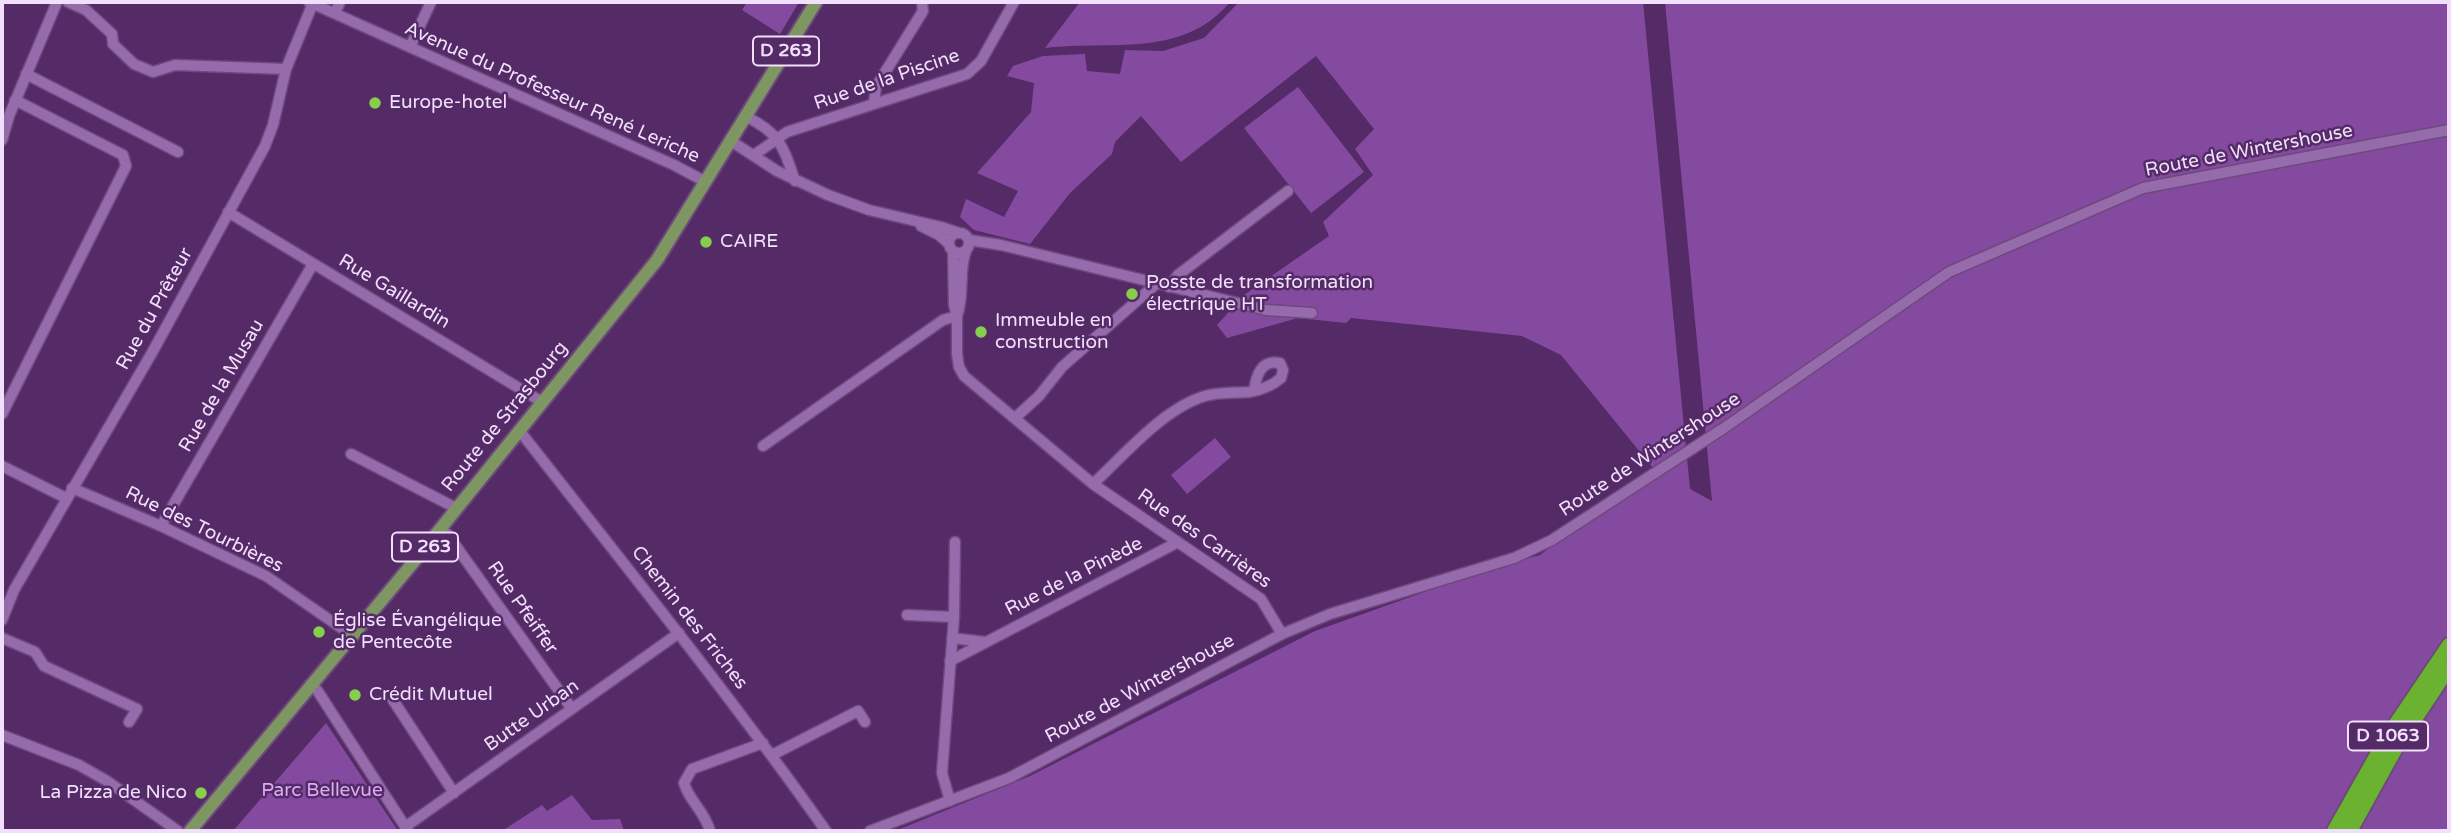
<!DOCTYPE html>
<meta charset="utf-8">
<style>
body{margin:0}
#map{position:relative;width:2451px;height:833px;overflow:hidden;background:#542b67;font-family:"Varela Round",sans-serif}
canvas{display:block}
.frame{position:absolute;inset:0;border:4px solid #f1dffb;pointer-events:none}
</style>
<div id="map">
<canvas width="2451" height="833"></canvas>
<div class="frame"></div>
</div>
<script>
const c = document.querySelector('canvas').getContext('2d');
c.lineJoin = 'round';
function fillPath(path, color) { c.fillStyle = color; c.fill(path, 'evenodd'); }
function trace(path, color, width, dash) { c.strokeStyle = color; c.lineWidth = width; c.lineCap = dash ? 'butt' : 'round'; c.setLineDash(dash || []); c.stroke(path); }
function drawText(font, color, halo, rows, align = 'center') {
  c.font = font + ' "Varela Round",sans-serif'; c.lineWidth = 5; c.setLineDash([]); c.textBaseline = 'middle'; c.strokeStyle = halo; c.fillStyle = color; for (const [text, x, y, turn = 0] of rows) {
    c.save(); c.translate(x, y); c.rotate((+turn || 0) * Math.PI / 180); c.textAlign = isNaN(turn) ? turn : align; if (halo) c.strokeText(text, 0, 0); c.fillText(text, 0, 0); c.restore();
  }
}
const green = new Path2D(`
 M747 2H799L780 34 742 10Z
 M1080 2H1230C1183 59 1111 40 1045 48Z
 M1239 2H1643L1690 489 1712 501 1665 2H2449V831H895L1030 776 1315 631 1489 569 1540 555 1653 468 1561 355 1522 336 1351 318 1346 323 1298 318 1227 338 1217 325 1244 295 1329 236 1323 222 1373 175 1355 149 1374 129 1316 56 1181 162 1141 116 1115 142 1112 154 1070 193 1030 244 974 230 960 217 966 199 1004 217 1018 191 977 173 1031 112 1034 83 1007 76 1013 66 1043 56 1085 54 1087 71 1120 74 1125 50 1163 51 1204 38Z
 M1298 87 1364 172 1311 213 1244 128Z
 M1215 438 1231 457 1187 494 1171 475Z
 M326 723 398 831H233Z
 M572 795 592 820 620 819 624 831H502L542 805 547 811Z`);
const minor = new Path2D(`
 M68 2 86 10 112 34 113 44 134 64 153 72 175 65 286 69
 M309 2 674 165 704 181
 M335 13 340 2
 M410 47 431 2
 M26 74 178 152
 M874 103 876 87 923 11 922 2
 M745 116C780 133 783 146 795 181
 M2 140 9 116 57 2
 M731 141 777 171 828 195 869 210 941 227 959 233
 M754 155 787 132 967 74 981 61 1014 2
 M228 212 542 402
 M921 226 939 235 949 244
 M949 243a10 10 0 1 1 20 0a10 10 0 1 1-20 0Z
 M969 240 1001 245 1266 310 1312 313
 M953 251 954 305 957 316V354L959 367 964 376 1093 484 1261 599 1282 634
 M1169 287 1178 275 1288 191
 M957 316C965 295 958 271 966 251
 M2 414 126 166 123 155 15 100
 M1016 417 1039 396 1062 367 1156 284
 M519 430C623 563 729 694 826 831
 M763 446 943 320 957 316
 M351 454 456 508
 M2 466 66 498
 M1093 484C1124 455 1164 408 1205 396 1219 392 1234 393 1249 392 1261 390 1272 386 1281 378L1283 370 1280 363C1261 359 1256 376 1254 391
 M72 488 161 526 266 576 353 636
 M161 526 313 264
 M441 528 448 535 572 709
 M907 615 954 617
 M2 620 14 590 153 351 265 146 273 125 286 69 313 3
 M2 638 35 652 44 666 137 709 129 722
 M952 638 985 642
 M950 661 1178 542
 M311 684 317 690 408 831
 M393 700 454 793
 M2 735 79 765 107 781 178 831
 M772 755 858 711 865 722
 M950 801 942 773 954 617 955 542
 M405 827 679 633
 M710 831C704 810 689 801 684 783L692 769 763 743
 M870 831 1009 778 1282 634 1330 614 1514 558 1552 540 1724 428 1949 272 2143 188 2449 130`);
const major = new Path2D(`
 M190 831 412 564 657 260 816 2`);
const highway = new Path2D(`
 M2334 831 2387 737 2449 645
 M2350 831 2397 746 2449 668`);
const markers = [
 [375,103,7,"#85cf4c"],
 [706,242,7,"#85cf4c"],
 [1132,294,7,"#85cf4c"],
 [981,332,7,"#85cf4c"],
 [319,632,7,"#85cf4c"],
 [355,695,7,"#85cf4c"],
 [201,793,7,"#85cf4c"]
];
const shields = [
 [786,51,66],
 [425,547,66],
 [2388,736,80]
];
const shieldNames = [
 ["D 263",786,51],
 ["D 263",425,547],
 ["D 1063",2388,736]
];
const streetNames = [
 ["Rue de la Piscine",887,80,-19],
 ["Avenue du Professeur René Leriche",552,93,24],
 ["Route de Wintershouse",2249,151,-11],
 ["Rue Gaillardin",394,292,31],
 ["Rue du Prêteur",155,309,-61],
 ["Rue de la Musau",222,386,-60],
 ["Route de Strasbourg",505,417,-51],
 ["Route de Wintershouse",1650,455,-33],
 ["Rue des Tourbières",204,530,26],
 ["Rue des Carrières",1204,539,35],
 ["Rue de la Pinède",1074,577,-27],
 ["Rue Pfeiffer",522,608,55],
 ["Chemin des Friches",689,618,52],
 ["Route de Wintershouse",1140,689,-28],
 ["Butte Urban",532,716,-35]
];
const poiNames = [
 ["Europe-hotel",389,103],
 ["CAIRE",720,242],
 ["Posste de transformation",1146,283],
 ["électrique HT",1146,305],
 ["Immeuble en",995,321],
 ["construction",995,343],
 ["Église Évangélique",333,621],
 ["de Pentecôte",333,643],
 ["Crédit Mutuel",369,695],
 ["La Pizza de Nico",187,793,"right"]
];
const parkNames = [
 ["Parc Bellevue",322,791]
];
fillPath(green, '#844aa0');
trace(minor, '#6d497c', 13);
trace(major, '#6d497c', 16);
trace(highway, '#6d497c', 18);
trace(minor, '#966bac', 10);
trace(major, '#7d9662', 12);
trace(highway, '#6cb231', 14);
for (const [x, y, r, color] of markers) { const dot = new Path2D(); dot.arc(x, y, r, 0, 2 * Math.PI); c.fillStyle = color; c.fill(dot); trace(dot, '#542b67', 2.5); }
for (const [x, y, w] of shields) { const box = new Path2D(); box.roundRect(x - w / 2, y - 14.5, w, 29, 5); c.fillStyle = '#542b67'; c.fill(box); trace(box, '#f1dffb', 2); }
drawText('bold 18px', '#f1dffb', null, shieldNames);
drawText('19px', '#f1dffb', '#542b67', streetNames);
drawText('19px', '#f1dffb', '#542b67', poiNames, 'left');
drawText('19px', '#daacf2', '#542b67', parkNames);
</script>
